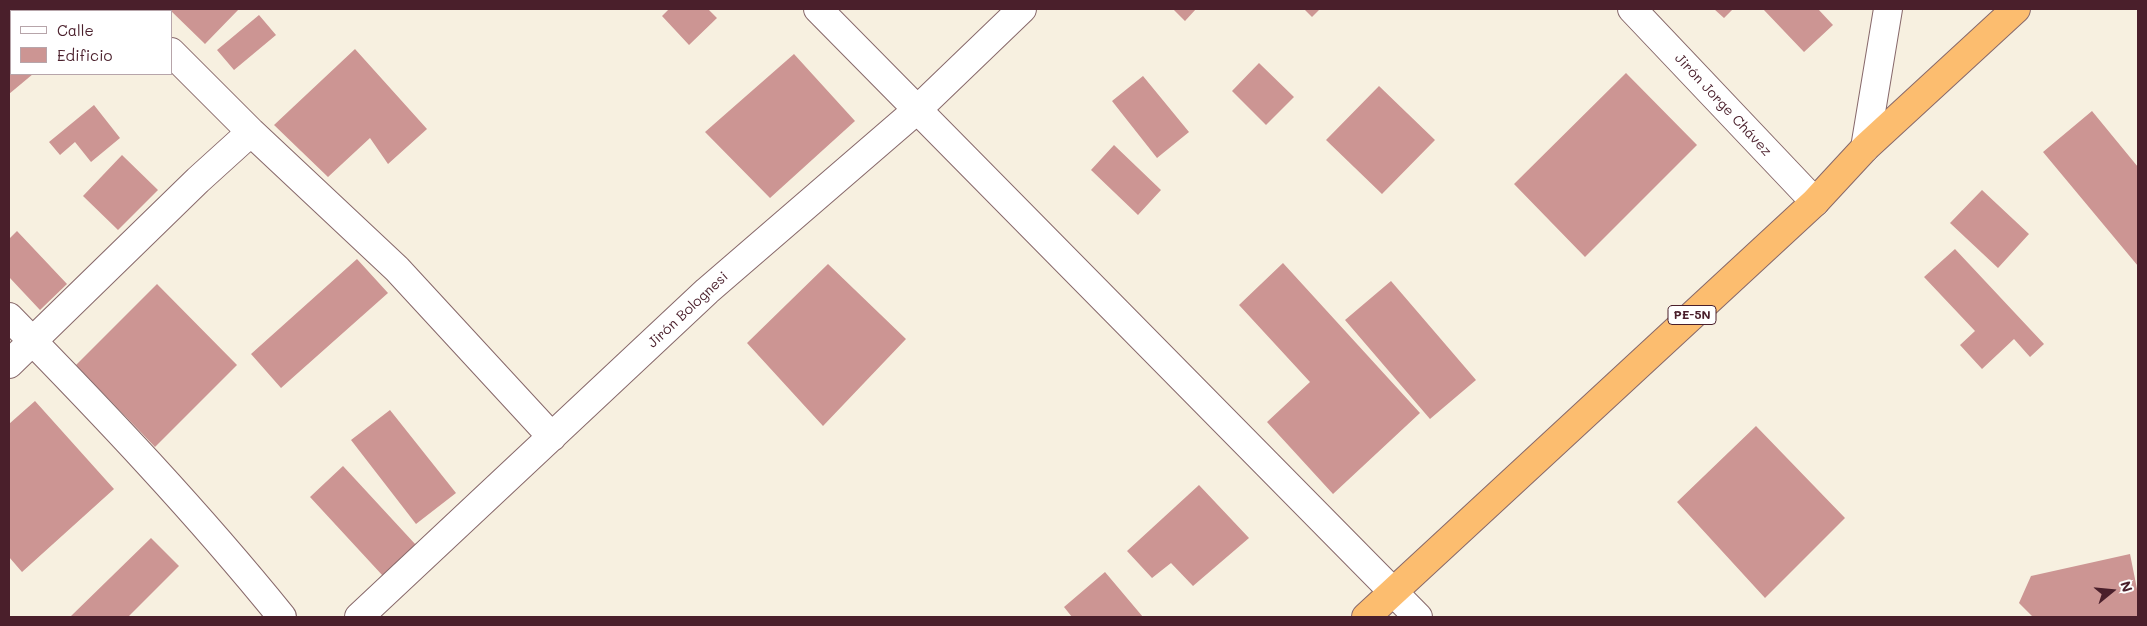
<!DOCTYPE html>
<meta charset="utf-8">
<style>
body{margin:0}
#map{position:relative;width:2147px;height:626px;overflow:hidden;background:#f7f0e0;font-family:Mali,sans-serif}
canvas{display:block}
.frame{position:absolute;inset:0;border:10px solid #4a1f2b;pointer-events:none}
.legend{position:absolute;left:10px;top:10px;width:162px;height:65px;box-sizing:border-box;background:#fff;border:1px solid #b7a5aa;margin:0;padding:6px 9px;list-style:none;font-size:15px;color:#4a1f2b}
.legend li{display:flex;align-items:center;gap:10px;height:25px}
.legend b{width:25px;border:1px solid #b7a5aa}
.north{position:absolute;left:2087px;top:566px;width:50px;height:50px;-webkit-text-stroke:4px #fff;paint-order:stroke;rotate:73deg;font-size:14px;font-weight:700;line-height:20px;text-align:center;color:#4a1f2b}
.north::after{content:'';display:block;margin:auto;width:18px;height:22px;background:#4a1f2b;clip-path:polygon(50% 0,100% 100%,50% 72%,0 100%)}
</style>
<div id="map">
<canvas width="2147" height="626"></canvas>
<div class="frame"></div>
<ul class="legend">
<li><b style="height:6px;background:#fff"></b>Calle</li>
<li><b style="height:14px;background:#cc9593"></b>Edificio</li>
</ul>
<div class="north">N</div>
</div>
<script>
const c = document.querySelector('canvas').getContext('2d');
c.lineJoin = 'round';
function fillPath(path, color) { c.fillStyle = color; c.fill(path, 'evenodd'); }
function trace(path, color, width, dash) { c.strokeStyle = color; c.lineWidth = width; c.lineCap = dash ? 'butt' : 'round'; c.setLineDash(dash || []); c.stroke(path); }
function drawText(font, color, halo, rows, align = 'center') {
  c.font = font + ' Mali,sans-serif'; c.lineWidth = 4.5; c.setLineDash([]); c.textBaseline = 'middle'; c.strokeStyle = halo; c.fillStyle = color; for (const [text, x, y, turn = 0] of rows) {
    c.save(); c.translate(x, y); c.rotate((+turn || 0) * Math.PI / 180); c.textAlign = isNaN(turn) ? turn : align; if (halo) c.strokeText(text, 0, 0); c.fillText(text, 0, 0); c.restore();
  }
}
const building = new Path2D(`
 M9 9H49L46 11H11V41L9 43Z
 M169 9H239L205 44Z
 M669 9H708L717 18 689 45 662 16Z
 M1173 9H1196L1185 21Z
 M1304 9H1320L1312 17Z
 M1714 9H1733L1724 18Z
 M1763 9H1818L1833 25 1804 52Z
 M259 15 276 35 234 70 217 50Z
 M11 47V74H33L9 94V49Z
 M355 49 427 129 388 164 370 138 328 177 274 125Z
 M794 54 855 121 770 198 705 132Z
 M1259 63 1294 97 1266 125 1232 91Z
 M1626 73 1697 145 1585 257 1514 184Z
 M1143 76 1189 132 1157 158 1112 101Z
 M1379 86 1435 140 1382 194 1326 140Z
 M94 105 120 138 91 162 75 142 60 155 49 142Z
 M2092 111 2138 167V266L2043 152Z
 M1114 145 1161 190 1138 215 1091 170Z
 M122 155 158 190 118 230 83 196Z
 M1982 190 2029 234 1998 268 1950 223Z
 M17 231 67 284 40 310 9 277V239Z
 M1955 249 2044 344 2030 357 2014 339 1982 369 1960 345 1975 331 1924 277Z
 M357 259 388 293 281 388 251 354Z
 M1283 263 1420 413 1333 494 1267 422 1310 382 1239 305Z
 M828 264 906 339 823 426 747 343Z
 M1391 281 1476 380 1430 419 1345 320Z
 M157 284 237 365 155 447 76 365Z
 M35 401 114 489 22 572 9 557V424Z
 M390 410 456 493 416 524 351 440Z
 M1756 426 1845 518 1765 598 1677 502Z
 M343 466 416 545 383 576 310 497Z
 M1199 485 1249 538 1193 586 1171 563 1152 578 1127 551Z
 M151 538 179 566 128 617H70Z
 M2130 554 2138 594V617H2033L2019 603 2031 576Z
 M1105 572 1143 617H1072L1064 607Z`);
const minor = new Path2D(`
 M128 9 131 11
 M818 9 1418 617
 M1632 9 1815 202
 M171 52 251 132 397 269 552 437
 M1865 148 1888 9
 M9 317C104 414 197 512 282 617
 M9 364 198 180 251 132
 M359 617 707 291 918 109 1022 9`);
const highway = new Path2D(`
 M1366 617 1815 202 1865 148 2016 9`);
const shields = [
 [1692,315,48]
];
const shieldNames = [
 ["PE-5N",1692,315]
];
const streetNames = [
 ["Jirón Jorge Chávez",1723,105,47],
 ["Jirón Bolognesi",688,310,-43]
];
fillPath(building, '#cc9593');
trace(minor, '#87686a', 30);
trace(highway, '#87686a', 30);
trace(minor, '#fff', 28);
trace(highway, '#fcbd6f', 28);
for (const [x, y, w] of shields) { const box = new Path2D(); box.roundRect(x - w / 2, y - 9.5, w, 19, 4); c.fillStyle = '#fff'; c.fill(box); trace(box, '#4a1f2b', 1); }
drawText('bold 12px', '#4a1f2b', null, shieldNames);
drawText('14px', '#4a1f2b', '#fff', streetNames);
</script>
